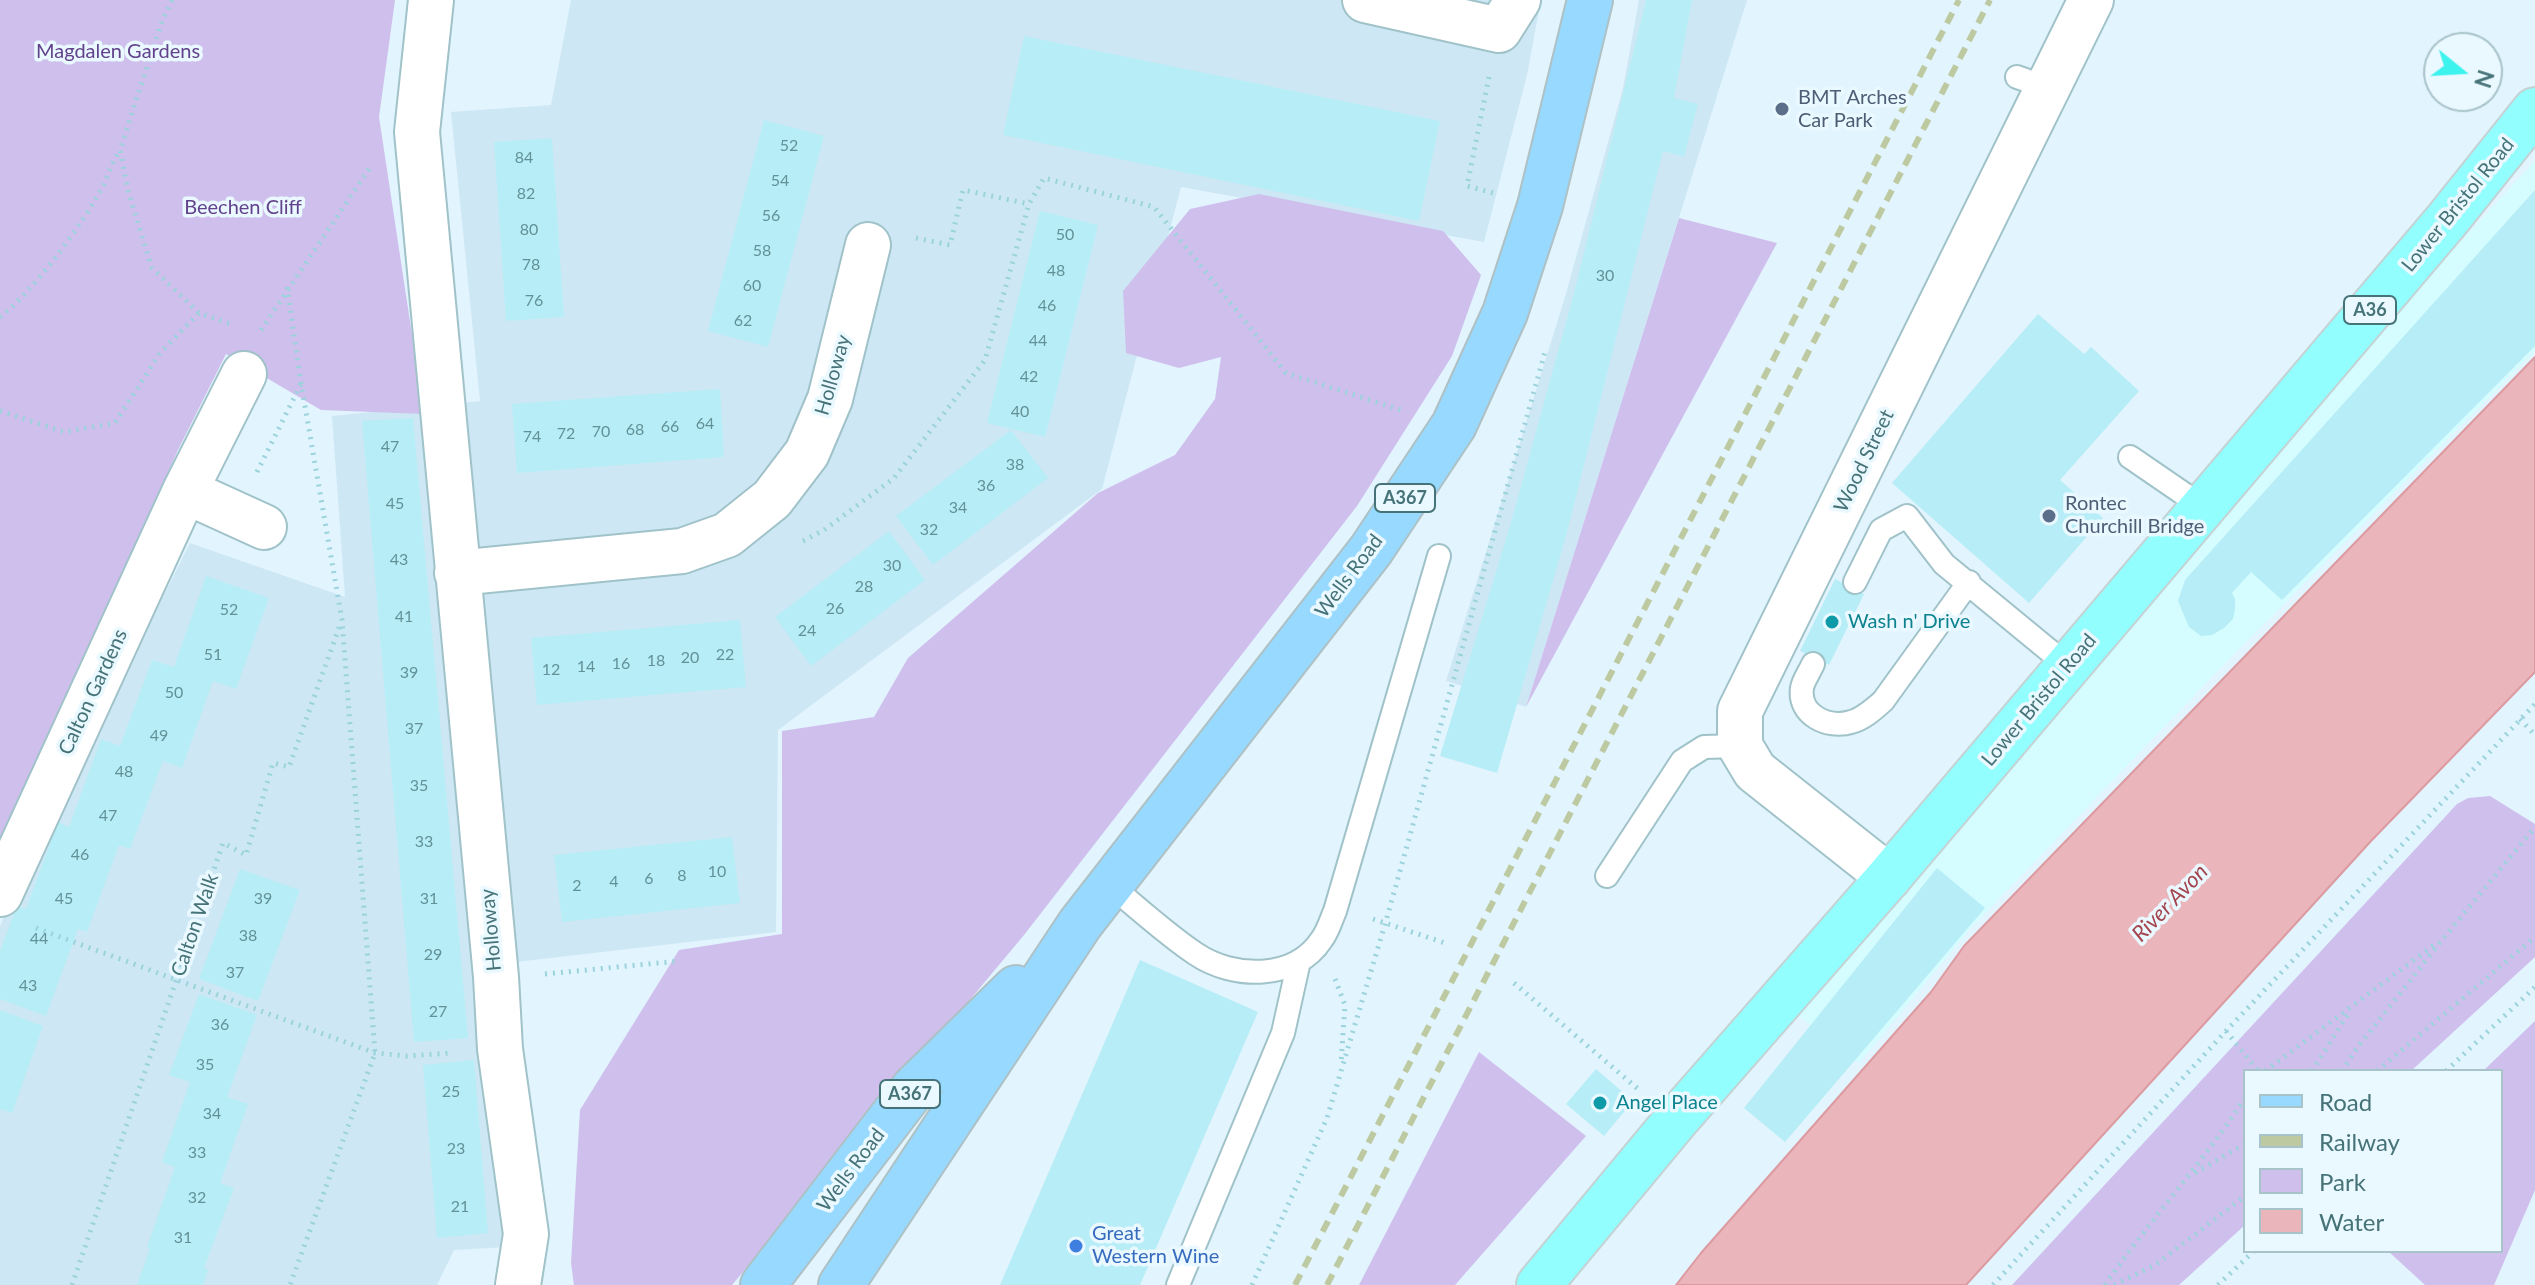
<!DOCTYPE html>
<style>
body{margin:0}
#map{position:relative;width:2535px;height:1285px;overflow:hidden;background:#e2f4fe;font-family:Lato,sans-serif}
canvas{display:block}
.legend{position:absolute;left:2243px;top:1069px;width:260px;height:184px;box-sizing:border-box;background:#eaf8ff;border:2px solid #a8c3c9;margin:0;padding:10px 14px;list-style:none;font-size:24px;color:#467378}
.legend li{display:flex;align-items:center;gap:16px;height:40px}
.legend b{width:40px;border:2px solid #a8c3c9}
.north{position:absolute;left:2423px;top:32px;width:80px;height:80px;box-sizing:border-box;background:#eaf8ff;border:2px solid #a8c3c9;border-radius:50%;rotate:108deg;font-size:22px;font-weight:700;line-height:32px;text-align:center;color:#467378}
.north::after{content:'';display:block;margin:auto;width:28px;height:36px;background:#3cf3ee;clip-path:polygon(50% 0,100% 100%,50% 72%,0 100%)}
</style>
<div id="map">
<canvas width="2535" height="1285"></canvas>
<ul class="legend">
<li><b style="height:10px;background:#98d9ff"></b>Road</li>
<li><b style="height:10px;background:#bdc9a0"></b>Railway</li>
<li><b style="height:22px;background:#cfbfed"></b>Park</li>
<li><b style="height:22px;background:#eab5bb"></b>Water</li>
</ul>
<div class="north">N</div>
</div>
<script>
const c = document.querySelector('canvas').getContext('2d');
c.lineJoin = 'round';
function fillPath(path, color) { c.fillStyle = color; c.fill(path, 'evenodd'); }
function trace(path, color, width, dash) { c.strokeStyle = color; c.lineWidth = width; c.lineCap = dash ? 'butt' : 'round'; c.setLineDash(dash || []); c.stroke(path); }
function drawText(font, color, halo, rows, align = 'center') {
  c.font = font + ' Lato,sans-serif'; c.lineWidth = 7; c.setLineDash([]); c.textBaseline = 'middle'; c.strokeStyle = halo; c.fillStyle = color; for (const [text, x, y, turn = 0] of rows) {
    c.save(); c.translate(x, y); c.rotate((+turn || 0) * Math.PI / 180); c.textAlign = isNaN(turn) ? turn : align; if (halo) c.strokeText(text, 0, 0); c.fillText(text, 0, 0); c.restore();
  }
}
const residential = new Path2D(`
 M571 0H1541L1527 75 1484 242 1181 187 1102 489 778 730 776 932 481 966 507 1247 454 1250 437 1285H0V927L10 900 190 543 345 597 332 416 480 401 451 112 551 105Z
 M1639 0H1747L1526 707 1446 681 1565 297 1623 88Z`);
const commercial = new Path2D(`
 M2535 161V351L2237 651 1970 929 1859 1063 1795 1013 2262 457Z`);
const green = new Path2D(`
 M0 0H395L379 117 424 414 321 410 226 354 178 450 0 851Z
 M1259 194 1443 231 1481 275 1452 356 1357 506 1024 935 732 1285H574L571 1263 580 1110 679 950 782 934V731L874 717 908 658 1098 493 1175 455 1215 399 1221 357 1179 368 1126 353 1123 291 1190 209Z
 M1679 218 1777 243 1526 707Z
 M2490 796 2535 824V957L2411 1071H2245V1225L2179 1285H2012L2457 804 2468 798Z
 M2535 1021V1190L2494 1285H2425L2388 1251H2501V1071H2483Z
 M1479 1052 1586 1136 1455 1285H1359Z`);
const water = new Path2D(`
 M2535 357V672L2371 841 1966 1285H1676L1701 1253 1931 992 1964 946Z`);
const building = new Path2D(`
 M1646 0H1692L1674 98 1698 104 1684 157 1663 151 1566 536 1497 773 1440 756 1512 519 1574 293Z
 M1024 36 1440 121 1419 221 1003 135Z
 M764 120 824 136 768 347 708 331Z
 M552 138 564 317 506 321 494 142Z
 M2535 190V346L2282 600 2251 572 2232 593 2235 599V609L2233 619 2224 628 2212 635 2201 636 2189 627 2178 601 2185 580Z
 M1040 211 1098 225 1045 437 987 423Z
 M2038 314 2084 354 2091 347 2139 391 2060 480 2103 518 2029 603 1892 483Z
 M720 389 724 457 517 473 512 404Z
 M413 418 468 1038 414 1042 362 421Z
 M1011 430 1048 478 933 565 896 516Z
 M889 531 925 580 811 666 775 617Z
 M206 576 269 598 236 689 213 681 182 768 163 761 130 849 119 845 87 932 78 929 46 1016 0 999V951L17 906 26 909 58 822 69 827 101 739 120 746 152 660 174 667Z
 M1835 579 1864 594 1829 665 1800 651Z
 M740 620 746 687 537 705 531 638Z
 M732 837 740 903 562 922 554 855Z
 M1937 868 1985 908 1785 1142 1744 1108Z
 M240 869 300 890 258 1001 199 979Z
 M1140 960 1258 1012 1140 1285H1000Z
 M199 994 257 1015 227 1097 248 1104 220 1183 234 1188 204 1268 208 1270 203 1285H137L150 1248 147 1247 175 1167 162 1162 190 1082 169 1075Z
 M0 1010 43 1026 12 1113 0 1109Z
 M474 1060 488 1233 437 1238 423 1065Z
 M1596 1069 1633 1101 1604 1136 1566 1104Z`);
const path = new Path2D(`
 M172 0 162 21 120 150 128 191 152 268 199 313
 M1489 77 1467 186 1493 193
 M916 238 950 245 963 190 1029 204
 M287 287 301 383 342 620 375 1053 290 1285
 M0 317C32 293 86 220 104 184 109 172 113 161 120 150
 M261 330 369 169
 M0 411 64 432 115 423 160 353 199 313 233 325
 M257 472 301 384
 M803 541 824 530 894 478 985 360 1029 204 1044 178 1154 207 1286 373 1404 411
 M2520 719 2535 735
 M1373 919 1448 944
 M36 928 375 1053 407 1056 451 1053
 M545 974 679 961
 M1335 979 1345 1005 1341 1063
 M1514 983 1638 1089
 M2226 1031 2258 1071
 M2265 1071 2434 945
 M2312 1071 2350 1011
 M2342 1071 2357 1048 2442 940 2535 827
 M2377 1071 2535 937
 M2446 1071 2535 987
 M2195 1173 2245 1144
 M72 1285 223 843 246 855 273 763 289 767 340 625
 M1252 1285 1327 1118 1386 921 1545 352
 M1993 1285 2226 1031 2535 704
 M2105 1285C2149 1221 2202 1164 2245 1098
 M2114 1285 2155 1265 2245 1196
 M2218 1285 2254 1251`);
const lane = new Path2D(`
 M2017 77 2048 88
 M2130 457 2203 507
 M1855 582 1881 530 1907 516 1944 564 2068 666
 M1813 664C1810 671 1803 681 1802 688 1798 715 1828 729 1851 722 1863 719 1874 709 1883 701L1969 582
 M1607 876 1682 761 1704 747 1740 746
 M1110 885C1138 908 1166 934 1196 954 1233 979 1295 981 1322 939 1328 931 1331 920 1335 911L1439 556
 M1178 1285 1283 1033 1299 961`);
const street = new Path2D(`
 M431 0 417 132 496 977 500 1049 526 1234 518 1285
 M1365 0 1499 30 1518 0
 M185 491 264 527
 M457 573 682 551 727 535 772 499 807 453 830 399 868 245
 M1889 877 1755 771 1740 746V711L2091 0
 M0 894 185 491 244 374`);
const primary = new Path2D(`
 M763 1285 914 1088 1016 988
 M841 1285 1080 924 1371 550 1454 425 1505 313 1540 206 1590 0`);
const highway = new Path2D(`
 M1539 1285 1676 1120 1889 877 2447 220 2535 110`);
const rail = new Path2D(`
 M1295 1285 1959 0
 M1327 1285 1990 0`);
const markers = [
 [1782,109,8,"#5c6f8a"],
 [2049,516,8,"#5c6f8a"],
 [1832,622,8,"#0f9aa8"],
 [1600,1103,8,"#0f9aa8"],
 [1076,1246,8,"#3f7fe0"]
];
const numberNames = [
 ["52",789,146],
 ["84",524,158],
 ["54",780,181],
 ["82",526,194],
 ["56",771,216],
 ["80",529,230],
 ["50",1065,235],
 ["58",762,251],
 ["78",531,265],
 ["48",1056,271],
 ["30",1605,276],
 ["60",752,286],
 ["76",534,301],
 ["46",1047,306],
 ["62",743,321],
 ["44",1038,341],
 ["42",1029,377],
 ["40",1020,412],
 ["64",705,424],
 ["66",670,427],
 ["68",635,430],
 ["70",601,432],
 ["72",566,434],
 ["74",532,437],
 ["47",390,447],
 ["38",1015,465],
 ["36",986,486],
 ["45",395,504],
 ["34",958,508],
 ["32",929,530],
 ["43",399,560],
 ["30",892,566],
 ["28",864,587],
 ["26",835,609],
 ["52",229,610],
 ["41",404,617],
 ["24",807,631],
 ["51",213,655],
 ["22",725,655],
 ["20",690,658],
 ["18",656,661],
 ["16",621,664],
 ["14",586,667],
 ["12",551,670],
 ["39",409,673],
 ["50",174,693],
 ["37",414,729],
 ["49",159,736],
 ["48",124,772],
 ["35",419,786],
 ["47",108,816],
 ["33",424,842],
 ["46",80,855],
 ["10",717,872],
 ["8",682,876],
 ["6",649,879],
 ["4",614,882],
 ["2",577,886],
 ["45",64,899],
 ["39",263,899],
 ["31",429,899],
 ["38",248,936],
 ["44",39,939],
 ["29",433,955],
 ["37",235,973],
 ["43",28,986],
 ["27",438,1012],
 ["36",220,1025],
 ["35",205,1065],
 ["25",451,1092],
 ["34",212,1114],
 ["23",456,1149],
 ["33",197,1153],
 ["32",197,1198],
 ["21",460,1207],
 ["31",183,1238]
];
const shields = [
 [2370,310,52],
 [1405,498,60],
 [910,1094,60]
];
const shieldNames = [
 ["A36",2370,310],
 ["A367",1405,498],
 ["A367",910,1094]
];
const parkNames = [
 ["Magdalen Gardens",118,52],
 ["Beechen Cliff",243,208]
];
const serviceNames = [
 ["BMT Arches",1798,98],
 ["Car Park",1798,121],
 ["Rontec",2065,504],
 ["Churchill Bridge",2065,527]
];
const streetNames = [
 ["Lower Bristol Road",2458,205,-51],
 ["Holloway",833,375,-74],
 ["Wood Street",1864,461,-64],
 ["Wells Road",1349,576,-53],
 ["Calton Gardens",93,692,-65],
 ["Lower Bristol Road",2039,700,-50],
 ["Calton Walk",195,925,-71],
 ["Holloway",491,930,-95],
 ["Wells Road",851,1170,-53]
];
const cultureNames = [
 ["Wash n' Drive",1848,622],
 ["Angel Place",1616,1103]
];
const shopNames = [
 ["Great",1092,1234],
 ["Western Wine",1092,1257]
];
const waterNames = [
 ["River Avon",2170,903,-46]
];
fillPath(residential, '#cde8f4');
fillPath(commercial, '#d5fdff');
fillPath(green, '#cfbfed');
fillPath(water, '#eab5bb');
trace(water, '#dc9aa1', 2);
fillPath(building, '#b7edf6');
trace(lane, '#a0c2c9', 26);
trace(street, '#a0c2c9', 48);
trace(primary, '#aec1c4', 48);
trace(highway, '#c4d2d4', 48);
trace(path, '#9ad3db', 5, [2, 6]);
trace(lane, '#fff', 22);
trace(street, '#fff', 44);
trace(primary, '#98d9ff', 44);
trace(highway, '#93fefe', 44);
trace(rail, '#bdc9a0', 6, [12, 8]);
for (const [x, y, r, color] of markers) { const dot = new Path2D(); dot.arc(x, y, r, 0, 2 * Math.PI); c.fillStyle = color; c.fill(dot); trace(dot, '#eaf8ff', 3); }
drawText('16px', '#629298', null, numberNames);
for (const [x, y, w] of shields) { const box = new Path2D(); box.roundRect(x - w / 2, y - 14, w, 28, 6); c.fillStyle = '#eaf8ff'; c.fill(box); trace(box, '#467378', 2); }
drawText('bold 18px', '#467378', null, shieldNames);
drawText('20px', '#63428c', '#eaf8ff', parkNames);
drawText('20px', '#4e5e75', '#eaf8ff', serviceNames, 'left');
drawText('20px', '#467378', '#eaf8ff', streetNames);
drawText('20px', '#0d838f', '#eaf8ff', cultureNames, 'left');
drawText('20px', '#366cbe', '#eaf8ff', shopNames, 'left');
drawText('italic 22px', '#a4454e', '#eaf8ff', waterNames);
</script>
